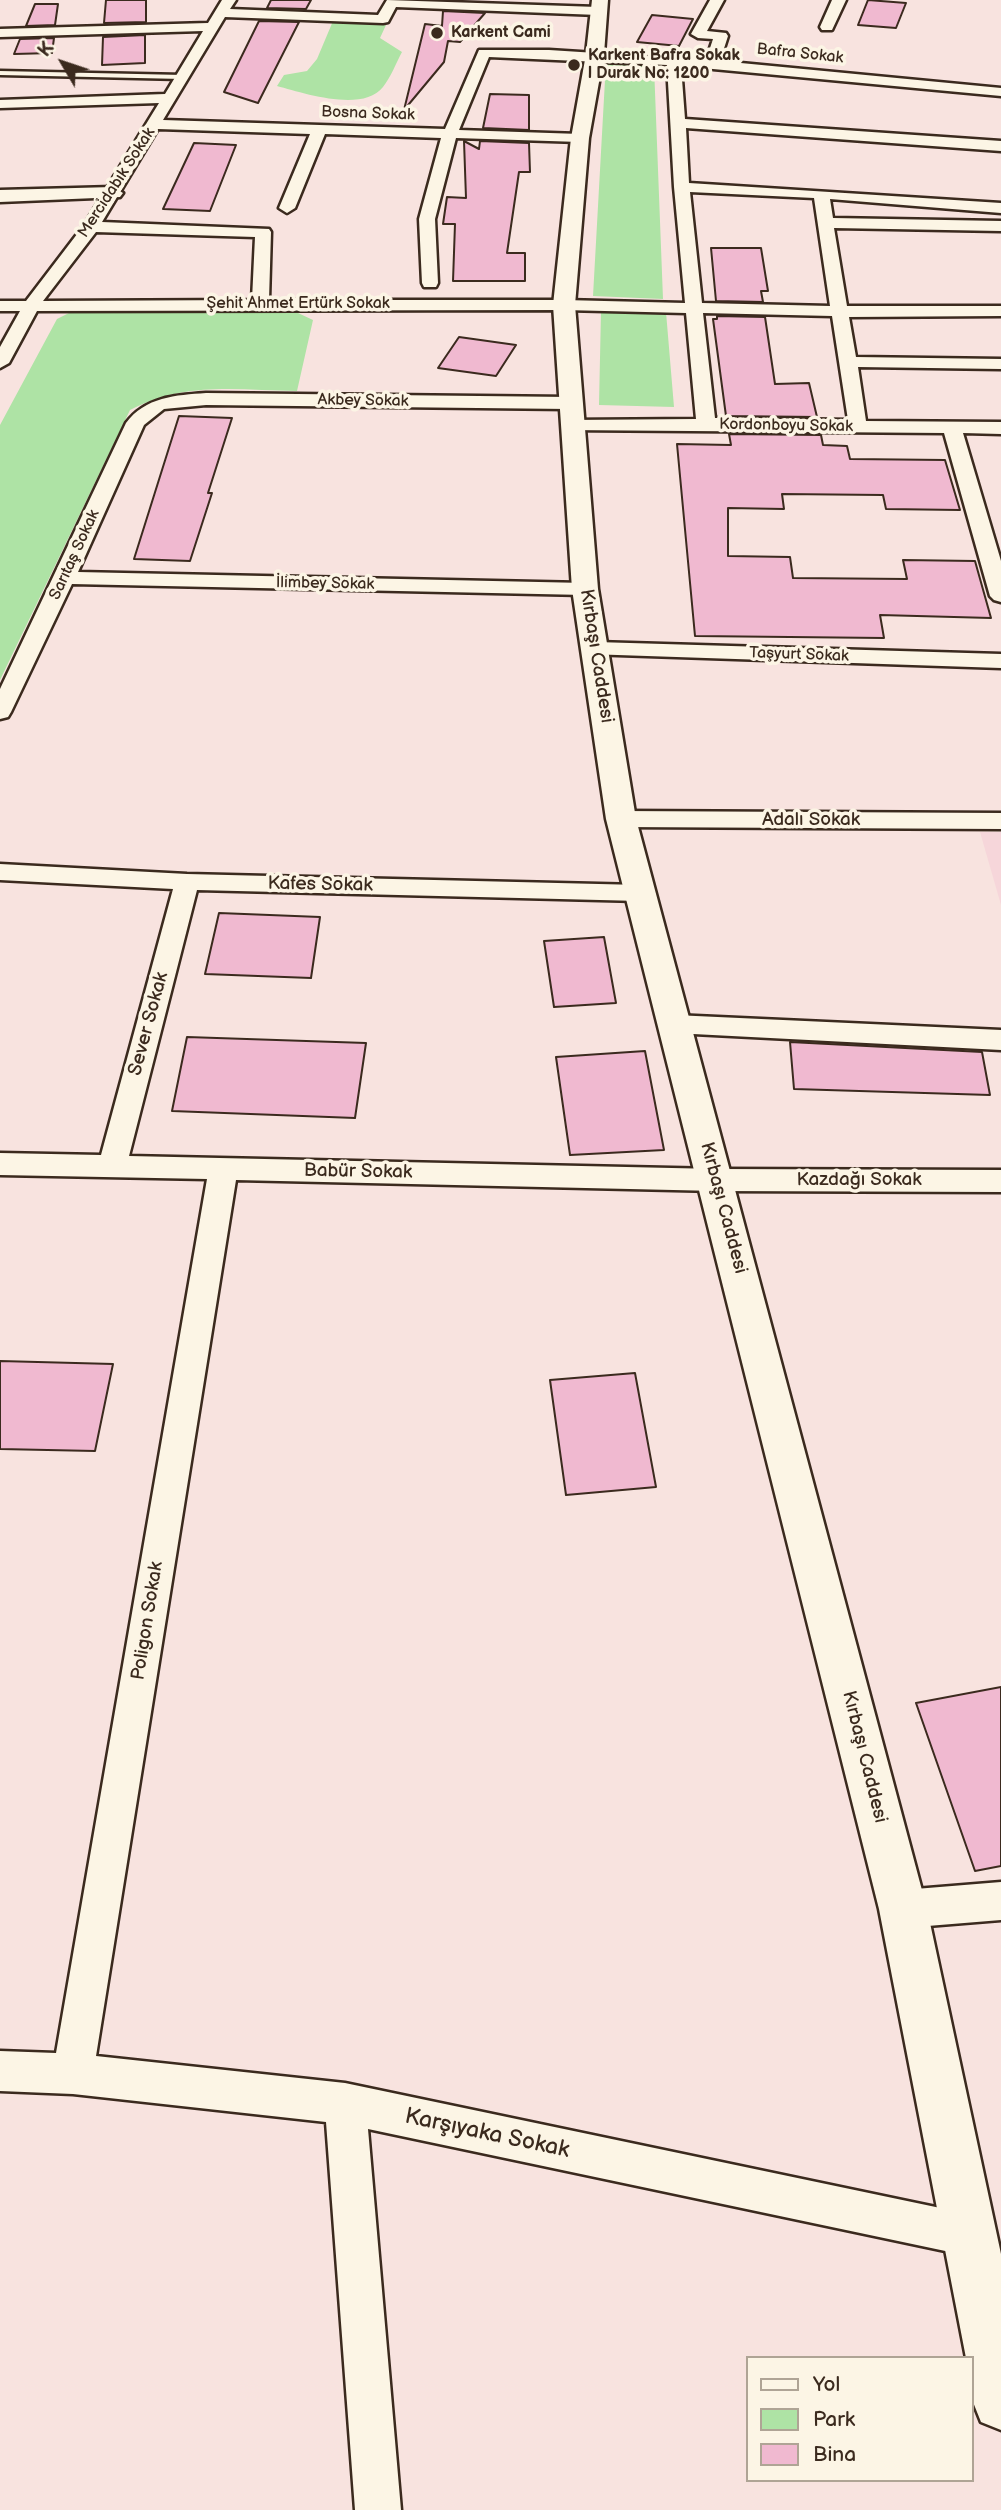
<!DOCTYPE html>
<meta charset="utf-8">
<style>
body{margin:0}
#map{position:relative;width:1001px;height:2510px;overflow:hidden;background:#f8e3df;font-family:"Balsamiq Sans",sans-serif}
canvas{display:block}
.legend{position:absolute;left:746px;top:2356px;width:228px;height:126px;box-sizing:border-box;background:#fcf5e5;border:2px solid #afa495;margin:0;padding:9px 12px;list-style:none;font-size:21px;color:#3b2a1e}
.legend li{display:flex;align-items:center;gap:14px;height:35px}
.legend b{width:35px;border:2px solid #afa495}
.north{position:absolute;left:28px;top:28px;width:70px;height:70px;-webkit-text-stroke:5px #fcf5e5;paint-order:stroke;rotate:309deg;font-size:19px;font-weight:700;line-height:28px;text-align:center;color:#3b2a1e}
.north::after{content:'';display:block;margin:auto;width:24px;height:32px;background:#3b2a1e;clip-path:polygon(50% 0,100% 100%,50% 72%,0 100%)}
</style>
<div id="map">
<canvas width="1001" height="2510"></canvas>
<ul class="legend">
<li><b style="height:9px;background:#fcf5e5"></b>Yol</li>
<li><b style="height:19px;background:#aee3a5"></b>Park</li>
<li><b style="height:19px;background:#f0b9d0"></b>Bina</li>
</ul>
<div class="north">K</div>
</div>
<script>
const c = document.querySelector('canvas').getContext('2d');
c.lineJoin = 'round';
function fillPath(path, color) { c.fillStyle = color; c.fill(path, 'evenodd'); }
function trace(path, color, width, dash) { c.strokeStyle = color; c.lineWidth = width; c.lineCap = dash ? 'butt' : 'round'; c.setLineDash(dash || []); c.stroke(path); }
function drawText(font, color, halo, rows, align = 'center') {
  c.font = font + ' "Balsamiq Sans",sans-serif'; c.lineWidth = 7; c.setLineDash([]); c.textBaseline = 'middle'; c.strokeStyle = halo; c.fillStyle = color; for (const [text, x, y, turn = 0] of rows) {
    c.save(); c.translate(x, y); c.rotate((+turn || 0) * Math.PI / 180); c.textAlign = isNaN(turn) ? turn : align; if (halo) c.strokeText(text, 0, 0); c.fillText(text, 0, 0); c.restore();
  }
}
const built = new Path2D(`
 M980 832H1001V905Z`);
const green = new Path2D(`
 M333 21 386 25 380 38 402 52C396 63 391 77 383 87 363 113 303 93 277 86L284 75 307 71 317 59Z
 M606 62 654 66 663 299 593 296Z
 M73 311 298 313 313 320 297 391C237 390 185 381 130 410L0 680V425L57 319Z
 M601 311 666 312 674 407 599 405Z`);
const building = new Path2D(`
 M106 0H146V22L104 23Z
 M271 0H311L306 9 267 8Z
 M868 0 906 3 896 28 858 25Z
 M35 4H58L55 25 26 26Z
 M443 11 485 13 460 42 448 41 444 62 404 110 425 24 442 26Z
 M652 15 693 19 679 46 637 42Z
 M259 21 299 22 258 103 224 92Z
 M145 35V63L102 65 103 37Z
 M54 38 52 53 14 54 20 39Z
 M490 94 529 95V130L483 128Z
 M464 141 479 149 480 141 529 143 530 172H519L507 253H525V281H453L455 224H443L447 197 466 198Z
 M194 143 236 145 210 211 163 209Z
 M711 248H761L768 291H761L763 302 716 301Z
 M717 316 765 317 775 384 809 383 817 417 726 416 713 319H717Z
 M459 337 516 345 496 376 438 368Z
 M179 416 232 418 208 493H212L190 561 134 559Z
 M729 434 821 435 823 445 847 446 850 459 945 460 960 510 886 509 883 495 782 494 784 509 728 508V556L790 557 793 578 907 579 903 560 975 561 991 618 880 615 884 638 695 636 677 444 731 445Z
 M219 913 320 917 311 978 205 974Z
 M604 937 616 1003 554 1007 544 941Z
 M187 1037 366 1043 355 1118 172 1111Z
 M790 1042 982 1052 990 1095 794 1089Z
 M645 1051 664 1150 570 1155 556 1057Z
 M0 1361 113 1364 95 1451 0 1449Z
 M635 1373 656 1487 566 1495 550 1380Z
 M1001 1687V1866L975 1871 916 1703Z`);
const service = new Path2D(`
 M0 71 183 75 187 77 183 79 0 75Z`);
const minor = new Path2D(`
 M222 0H236L230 9 378 15 387 0 598 7 605 11 598 15 396 7 388 22 383 23 225 17 163 120 445 129 479 50H549L706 60 713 39 698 38 691 34 710 0H724L707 31 726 33 728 36 720 61 1001 88V96L681 66 685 119 1001 141V151L686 128 689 183 1001 203V213L830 199 833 218 1001 221V231L834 228 847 306H1001V316L849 317 856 357 1001 359V369L858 367 866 421 1001 422V434L963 433 1001 561V602L994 600 990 596 944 433 564 430 562 426 571 420 696 419 686 313 564 310 37 311 9 363 0 368V347L20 311H0V301H26L84 225 159 103 0 108V100L165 94 203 31 0 37V29L208 23ZM489 57 667 65 674 187 685 303 564 300H269L271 232 269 229 102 222 158 129 310 134 279 208 287 213 295 208 325 134 441 138 419 219 422 283 424 287H436L438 283 435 219 456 138 580 142 587 138 580 134 459 130ZM690 192 814 198 830 306 702 303ZM96 232 255 237 252 300 43 301ZM703 313 832 316 848 420 715 418Z
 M832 0H846L832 30H822L820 27Z
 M206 393 569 397 578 403 569 409 206 405 164 409 144 425 78 572 585 583 592 585 595 589 592 593 585 595 72 584 11 712 8 717 0 719V689L126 423C145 397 176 395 206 393Z
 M596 642 1001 654V668L588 654 585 649 588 644Z
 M621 811 1001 813V829L621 827 613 824 609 819 613 814Z
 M0 864 187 874 640 885 649 887 652 893 649 899 640 901 197 890 129 1156 717 1169 1001 1170V1192L717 1191 236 1180 96 2056 345 2083 969 2214 984 2220 990 2235 984 2250 969 2256 368 2129 401 2510H355L326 2122 73 2094 0 2091V2051L56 2053 207 1179 0 1175V1153L101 1155 173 889 0 880Z
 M674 1015 1001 1030V1050L674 1033 665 1031 661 1024 665 1017Z
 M1001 1882V1920L903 1928 889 1923 884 1909 889 1895 903 1890Z`);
const tertiary = new Path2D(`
 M592 0H608L604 54 589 138 575 305 598 589 636 819 927 1909 1001 2254V2430L981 2422 973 2402 971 2358H966L879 1909 606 819 572 589 553 305 571 138 586 54Z
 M113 187 123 193 120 197 0 202V190Z`);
const markers = [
 [437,33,7,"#3b2a1e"],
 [574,65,7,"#3b2a1e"]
];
const farPoinames = [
 ["Karkent Cami",451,33],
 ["Karkent Bafra Sokak",588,56],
 ["| Durak No: 1200",588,74]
];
const farStreetnames = [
 ["Bafra Sokak",800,54,6],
 ["Bosna Sokak",368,114,2],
 ["Mercidabık Sokak",117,183,-57],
 ["Şehit Ahmet Ertürk Sokak",298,304],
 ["Akbey Sokak",363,401,1],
 ["Kordonboyu Sokak",786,426,1],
 ["Sarıtaş Sokak",75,555,-65],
 ["İlimbey Sokak",325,584,1],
 ["Taşyurt Sokak",799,655,2]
];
const streetNames = [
 ["Kırbaşı Caddesi",596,656,81],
 ["Adalı Sokak",811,820],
 ["Kafes Sokak",320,885,1],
 ["Sever Sokak",149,1024,-75],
 ["Babür Sokak",358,1172,1],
 ["Kazdağı Sokak",859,1180],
 ["Kırbaşı Caddesi",723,1208,75],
 ["Poligon Sokak",148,1621,-81],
 ["Kırbaşı Caddesi",864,1757,76]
];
const nearStreetnames = [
 ["Karşıyaka Sokak",487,2134,12]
];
fillPath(built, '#f6d6da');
fillPath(green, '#aee3a5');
fillPath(building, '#f0b9d0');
trace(building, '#3b2a1e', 2);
trace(service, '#3b2a1e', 5);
trace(minor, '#3b2a1e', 5);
trace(tertiary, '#3b2a1e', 5);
fillPath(service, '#fcf5e5');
fillPath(minor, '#fcf5e5');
fillPath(tertiary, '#fcf5e5');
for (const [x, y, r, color] of markers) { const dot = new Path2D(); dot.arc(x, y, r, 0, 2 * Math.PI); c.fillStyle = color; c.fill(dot); trace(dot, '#fcf5e5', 2.5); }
drawText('bold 16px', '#3b2a1e', '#fcf5e5', farPoinames, 'left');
drawText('16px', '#3b2a1e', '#fcf5e5', farStreetnames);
drawText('19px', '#3b2a1e', '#fcf5e5', streetNames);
drawText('23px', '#3b2a1e', '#fcf5e5', nearStreetnames);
</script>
